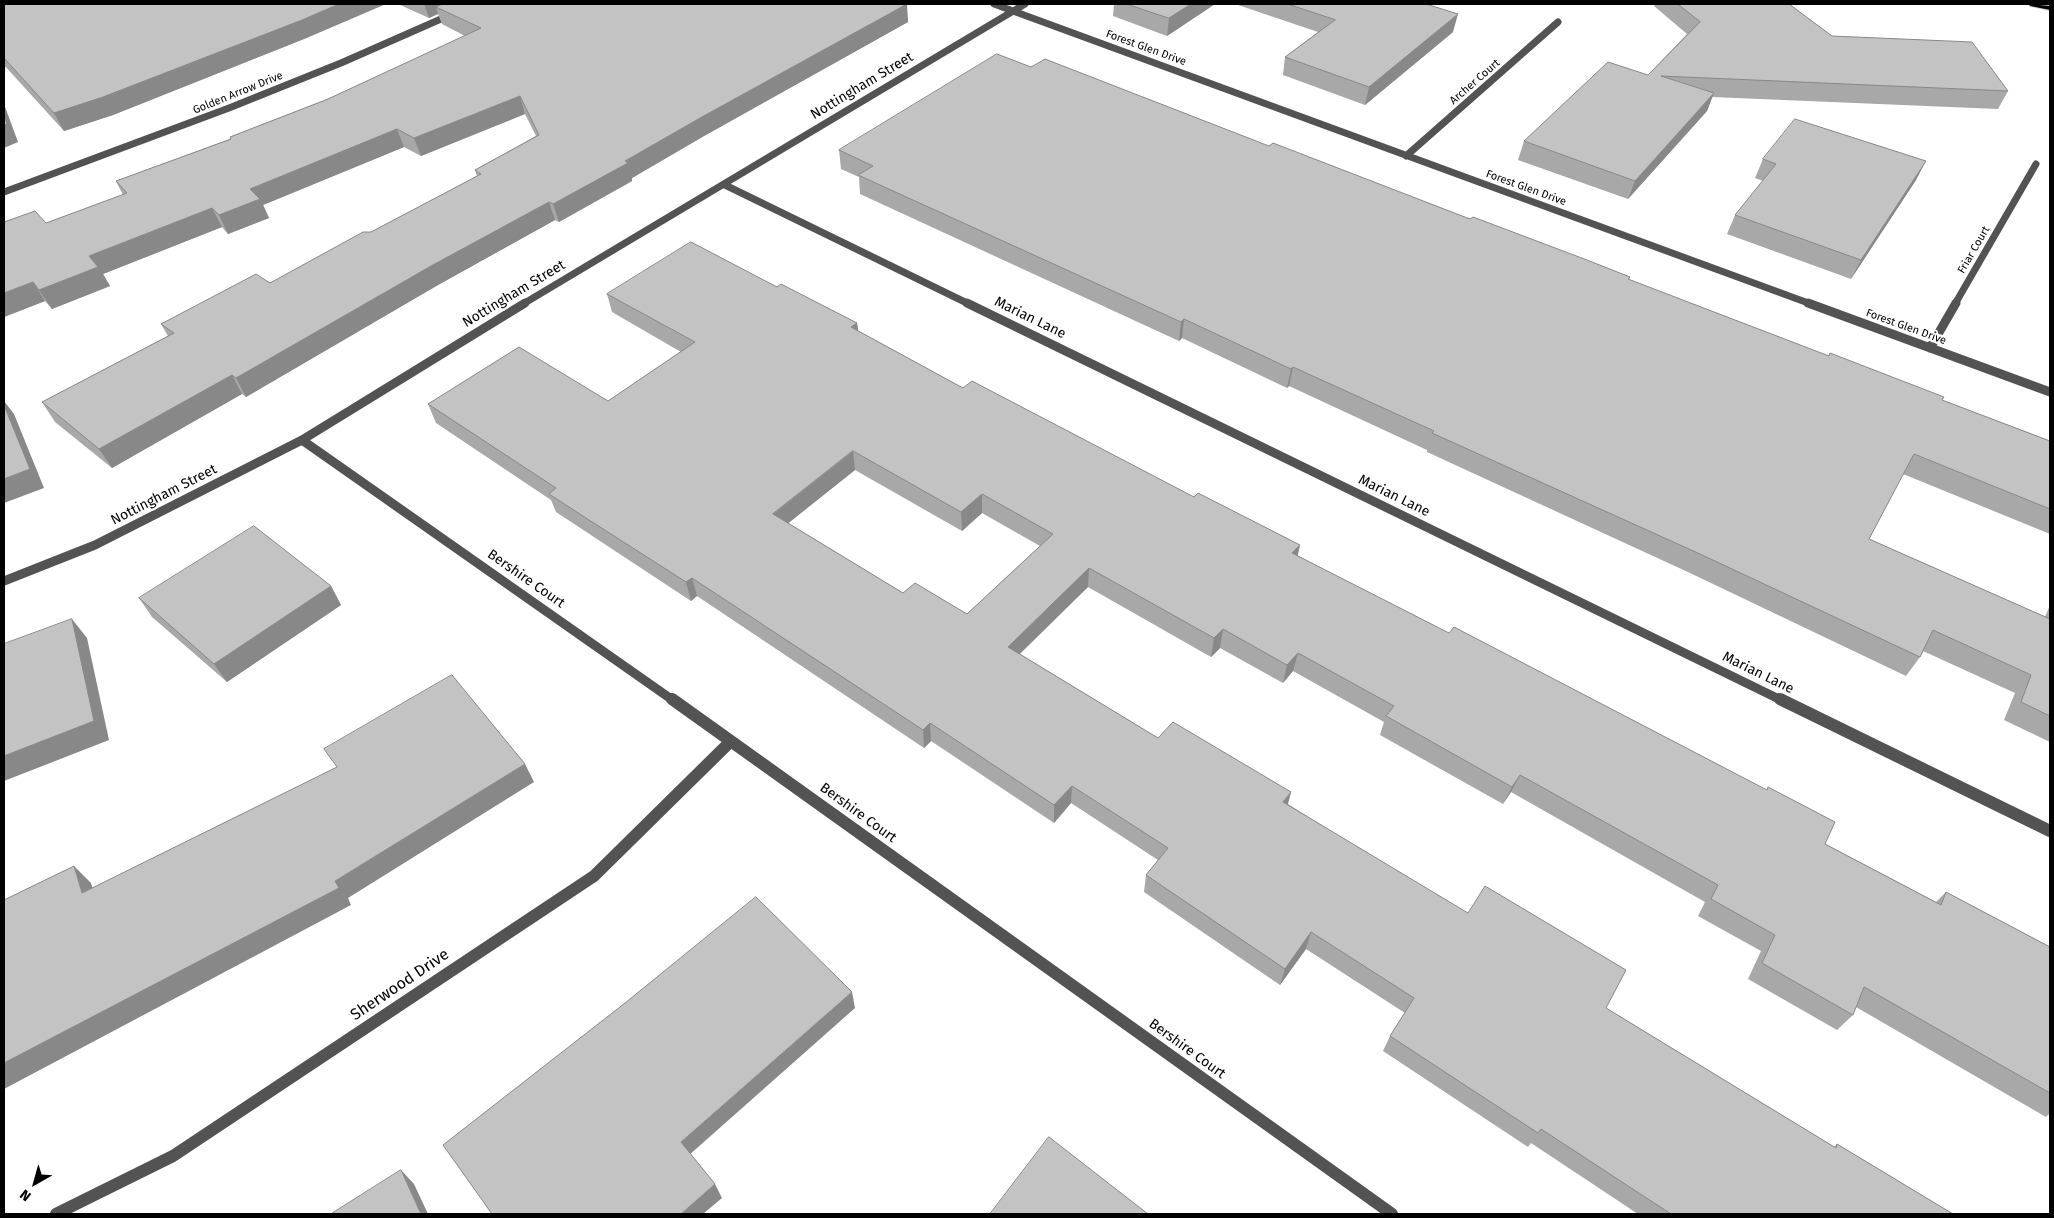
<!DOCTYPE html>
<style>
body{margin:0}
#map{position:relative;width:2054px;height:1218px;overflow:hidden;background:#fff;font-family:"Fira Sans",sans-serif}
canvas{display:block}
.frame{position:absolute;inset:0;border:5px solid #000;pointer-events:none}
.north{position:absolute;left:10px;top:1158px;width:50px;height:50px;-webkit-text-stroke:4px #fff;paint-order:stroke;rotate:218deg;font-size:14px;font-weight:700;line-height:20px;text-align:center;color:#000}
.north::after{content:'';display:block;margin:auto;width:18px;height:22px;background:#000;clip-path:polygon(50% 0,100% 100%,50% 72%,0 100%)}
</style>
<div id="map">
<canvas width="2054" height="1218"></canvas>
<div class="frame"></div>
<div class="north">N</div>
</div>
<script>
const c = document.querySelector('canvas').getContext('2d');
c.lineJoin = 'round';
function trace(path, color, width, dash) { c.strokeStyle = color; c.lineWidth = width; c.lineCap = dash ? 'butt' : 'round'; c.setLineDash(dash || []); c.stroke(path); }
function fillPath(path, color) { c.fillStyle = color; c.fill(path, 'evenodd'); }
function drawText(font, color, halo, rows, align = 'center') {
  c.font = font + ' "Fira Sans",sans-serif'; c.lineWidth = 4.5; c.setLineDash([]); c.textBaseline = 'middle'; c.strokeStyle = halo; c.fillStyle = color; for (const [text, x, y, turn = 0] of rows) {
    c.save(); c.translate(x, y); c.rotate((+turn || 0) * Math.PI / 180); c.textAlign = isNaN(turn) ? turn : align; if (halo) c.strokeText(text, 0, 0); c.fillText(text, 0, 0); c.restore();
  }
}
const minorFar2 = new Path2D(`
 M994 4 1811 304
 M1406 156 1558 22
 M725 185 969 304
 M4 192 229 108 341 63 475 4
 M523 304 1025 4
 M1955 304 2036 164`);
const minorFar1 = new Path2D(`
 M967 303 1783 701
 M1808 303 2050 392
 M1930 348 1956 303
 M302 440 674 701
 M4 581 95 545 302 440 525 303`);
const minor = new Path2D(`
 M672 699 1392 1214
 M1780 699 2050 831
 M56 1214 173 1156 594 876 731 741`);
const primary = new Path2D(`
 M2029 4 2050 6V10L2030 6Z`);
const wall = new Path2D(`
 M4 4 309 37 113 115 64 131 4 65Z
 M398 4H906L908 22 704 136 632 178V181L559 222 555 220 438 285 246 397 242 394 112 468 55 422 42 402 168 336 161 324 270 283 371 232 477 176 475 170 536 136 525 114 421 156 404 147 263 205 269 218 228 234 222 227 103 274 110 286 52 309 45 301 4 317 46 223 123 195 116 181 230 139V137L328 99 465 36 442 24 438 14 429 18Z
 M1114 4H1215L1167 36 1113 16Z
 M1235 4H1426L1453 32 1365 105 1283 75 1285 57 1318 32Z
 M1655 4H1789L1832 36 2008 91 1998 109 1712 97 1707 111 1628 199 1518 160 1524 141 1648 75 1687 34 1654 6Z
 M1031 67 1269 146 1630 277 1629 280 1942 400 2050 441V534L1903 474 1869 539 2045 617 2050 605V742L2004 720 2015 693 1923 651 1920 657 1906 676 1690 573 1427 452V450L1289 386 1287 388 1182 338 1179 341 860 194 859 177 841 169 839 150Z
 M1763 159 1916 180 1851 279 1727 234 1735 215 1763 181 1755 178Z
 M777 287 857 323 858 331 963 388 1194 497 1300 545 1297 555 1825 844 1936 902 1946 892 2050 947V1113L2046 1117 1856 1007 1853 1015 1837 1030 1748 979 1761 951 1698 916 1705 902 1511 792 1503 804 1380 735 1384 722 1293 671 1283 683 1220 648 1211 657 1088 587 1020 654 1158 738 1291 792 1288 804 1606 1008 1834 1147 1837 1144 1953 1214H1638L1531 1143 1528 1147 1383 1051 1390 1036 1405 1013 1306 949 1280 985 1144 892 1146 875 1158 860 1071 803 1054 823 931 741 924 748 697 596 691 601 556 512 551 500 436 423 428 404 608 401 681 352 612 312 607 294ZM855 470 962 531 982 513 1040 546 967 614 903 593 788 523Z
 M331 586 341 605 227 682 152 617 139 598Z`);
const shadedWall = new Path2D(`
 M339 4H386L309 37 113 115 64 131 54 113Z
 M424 4H462L436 7 438 14 429 18Z
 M907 4 908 22 704 136 632 178V181L559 222 553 204 625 161 700 118Z
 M1191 4H1215L1167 36 1169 18Z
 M1458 14 1453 32 1365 105 1369 87Z
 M1714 93 1707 111 1628 199 1635 181Z
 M520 96 525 114 421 156 414 138Z
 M4 104 18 142 4 148Z
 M397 129 404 147 263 205 269 218 228 234 219 215 250 189Z
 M1926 161 1916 180 1851 279 1861 260Z
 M549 202 555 220 438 285 246 397 236 378 431 266Z
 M212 208 222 227 103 274 110 286 52 309 39 290 89 256Z
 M33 282 45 301 4 317V293Z
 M1184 319 1182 338 1179 341 1181 322Z
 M857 323 860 342 851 327Z
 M1293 367 1289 386 1287 388 1291 369Z
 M232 375 242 394 112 468 99 449Z
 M4 401 14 414 44 488 4 503Z
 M853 451 855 470 776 533 773 514Z
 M982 494V513L962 531 961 512Z
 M1300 545 1296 564 1292 553Z
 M1089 568 1088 587 1008 665V647Z
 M692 578 697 596 691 601 686 582Z
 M331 586 341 605 227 682 214 664Z
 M72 619 87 638 109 740 4 781V756Z
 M1223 629 1220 648 1211 657 1214 638Z
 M1298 653 1293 671 1283 683 1287 665Z
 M930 723 931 741 924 748 923 730Z
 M525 764 534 782 348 898 351 905 4 1089V1063L335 881Z
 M1520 775 1511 792 1503 804 1512 787Z
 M1072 786 1071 803 1054 823V805Z
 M1291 792 1286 810 1283 802Z
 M74 866 91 883 99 909 82 893Z
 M1311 932 1306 949 1280 985 1285 969Z
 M852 992 855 1008 688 1156 681 1142Z
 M401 1170 414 1184 428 1214H421Z
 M715 1184 722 1198 703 1214H681Z`);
const building = new Path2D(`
 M4 4H339L302 20 103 97 54 113 4 58Z
 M443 4H907L700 118 625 161 628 163 553 204 549 202 431 266 236 378 232 375 99 449 42 402 174 333 161 324 256 274 270 283 363 232H371L481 174 475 170 539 135 520 96 414 138 397 129 250 189 260 199 219 215 212 208 89 256 98 267 39 290 33 282 4 293V222L35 211 46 223 127 193 116 181 231 139 230 137 328 99 481 28 436 7Z
 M1127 4H1191L1169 18Z
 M1288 4H1426L1458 14 1369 87 1285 57 1335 20Z
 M1678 4H1789L1832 36 1972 42 2008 91 1661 76 1714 93 1635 181 1524 141 1608 62 1648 75 1700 22Z
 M997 54 1031 67 1045 59 1269 146 1273 143 1470 219 1473 217 1587 260 1630 277 1628 279 1829 356 1830 353 1944 397 1942 400 2050 441V509L1914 454 1869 539 2050 619V716L2021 702 2031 675 1933 630 1920 657 1700 554 1432 433 1434 431 1293 367 1291 369 1184 319 1181 322 858 175 873 166 839 150Z
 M4 115 7 124 4 125Z
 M1795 119 1926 161 1861 260 1735 215 1776 164 1763 159Z
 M691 242 777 287 781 284 857 323 851 327 963 388 972 381 1194 497 1198 493 1300 545 1292 553 1449 633 1454 627 1767 790 1768 787 1835 822 1825 844 1941 905 1946 892 2050 947V1093L1864 987 1853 1015 1762 963 1775 935 1711 899 1718 885 1520 775 1512 787 1386 716 1394 706 1298 653 1287 665 1223 629 1214 638 1089 568 1008 647 1158 738 1173 722 1291 792 1283 802 1468 913 1485 886 1626 970 1606 1008 1836 1148 1837 1144 1953 1214H1671L1541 1129 1538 1133 1390 1036 1414 998 1311 932 1285 969 1146 875 1168 848 1072 786 1054 805 930 723 923 730 692 578 686 582 586 518 549 494 556 488 428 404 519 347 608 401 695 342 607 294ZM853 451 961 512 982 494 1053 534 967 614 915 583 903 593 773 514Z
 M4 405 30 469 4 479Z
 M254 526 331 586 214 664 139 598Z
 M72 619 94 721 4 756V644Z
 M452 675 525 764 335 881 339 888 4 1063V900L74 866 82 893 337 767 324 749Z
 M756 897 852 992 681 1142 715 1184 681 1214H618L617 1213 616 1214H492L443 1145 625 1003Z
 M1049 1137 1148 1214H990Z
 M401 1170 421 1214H331Z`);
const farStreetnames = [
 ["Forest Glen Drive",1146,48,20],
 ["Archer Court",1475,82,-41],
 ["Golden Arrow Drive",238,93,-22],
 ["Forest Glen Drive",1526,188,20],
 ["Friar Court",1974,250,-60],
 ["Forest Glen Drive",1906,327,20]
];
const streetNames = [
 ["Nottingham Street",862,86,-31],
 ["Nottingham Street",514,294,-31],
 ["Marian Lane",1030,318,26],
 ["Nottingham Street",164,495,-27],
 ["Marian Lane",1394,496,26],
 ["Bershire Court",526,579,35],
 ["Marian Lane",1758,673,26],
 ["Bershire Court",858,813,36],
 ["Bershire Court",1187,1049,36]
];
const nearStreetnames = [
 ["Sherwood Drive",400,985,-34]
];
trace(primary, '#dbdbdb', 2);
trace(minorFar2, '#535353', 7);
trace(minorFar1, '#535353', 9);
trace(minor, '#535353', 12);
fillPath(primary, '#000');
fillPath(wall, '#a8a8a8');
fillPath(shadedWall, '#888');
fillPath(building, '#c3c3c3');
trace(building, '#888', 1);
drawText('11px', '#000', '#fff', farStreetnames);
drawText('14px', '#000', '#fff', streetNames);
drawText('16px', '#000', '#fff', nearStreetnames);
</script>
